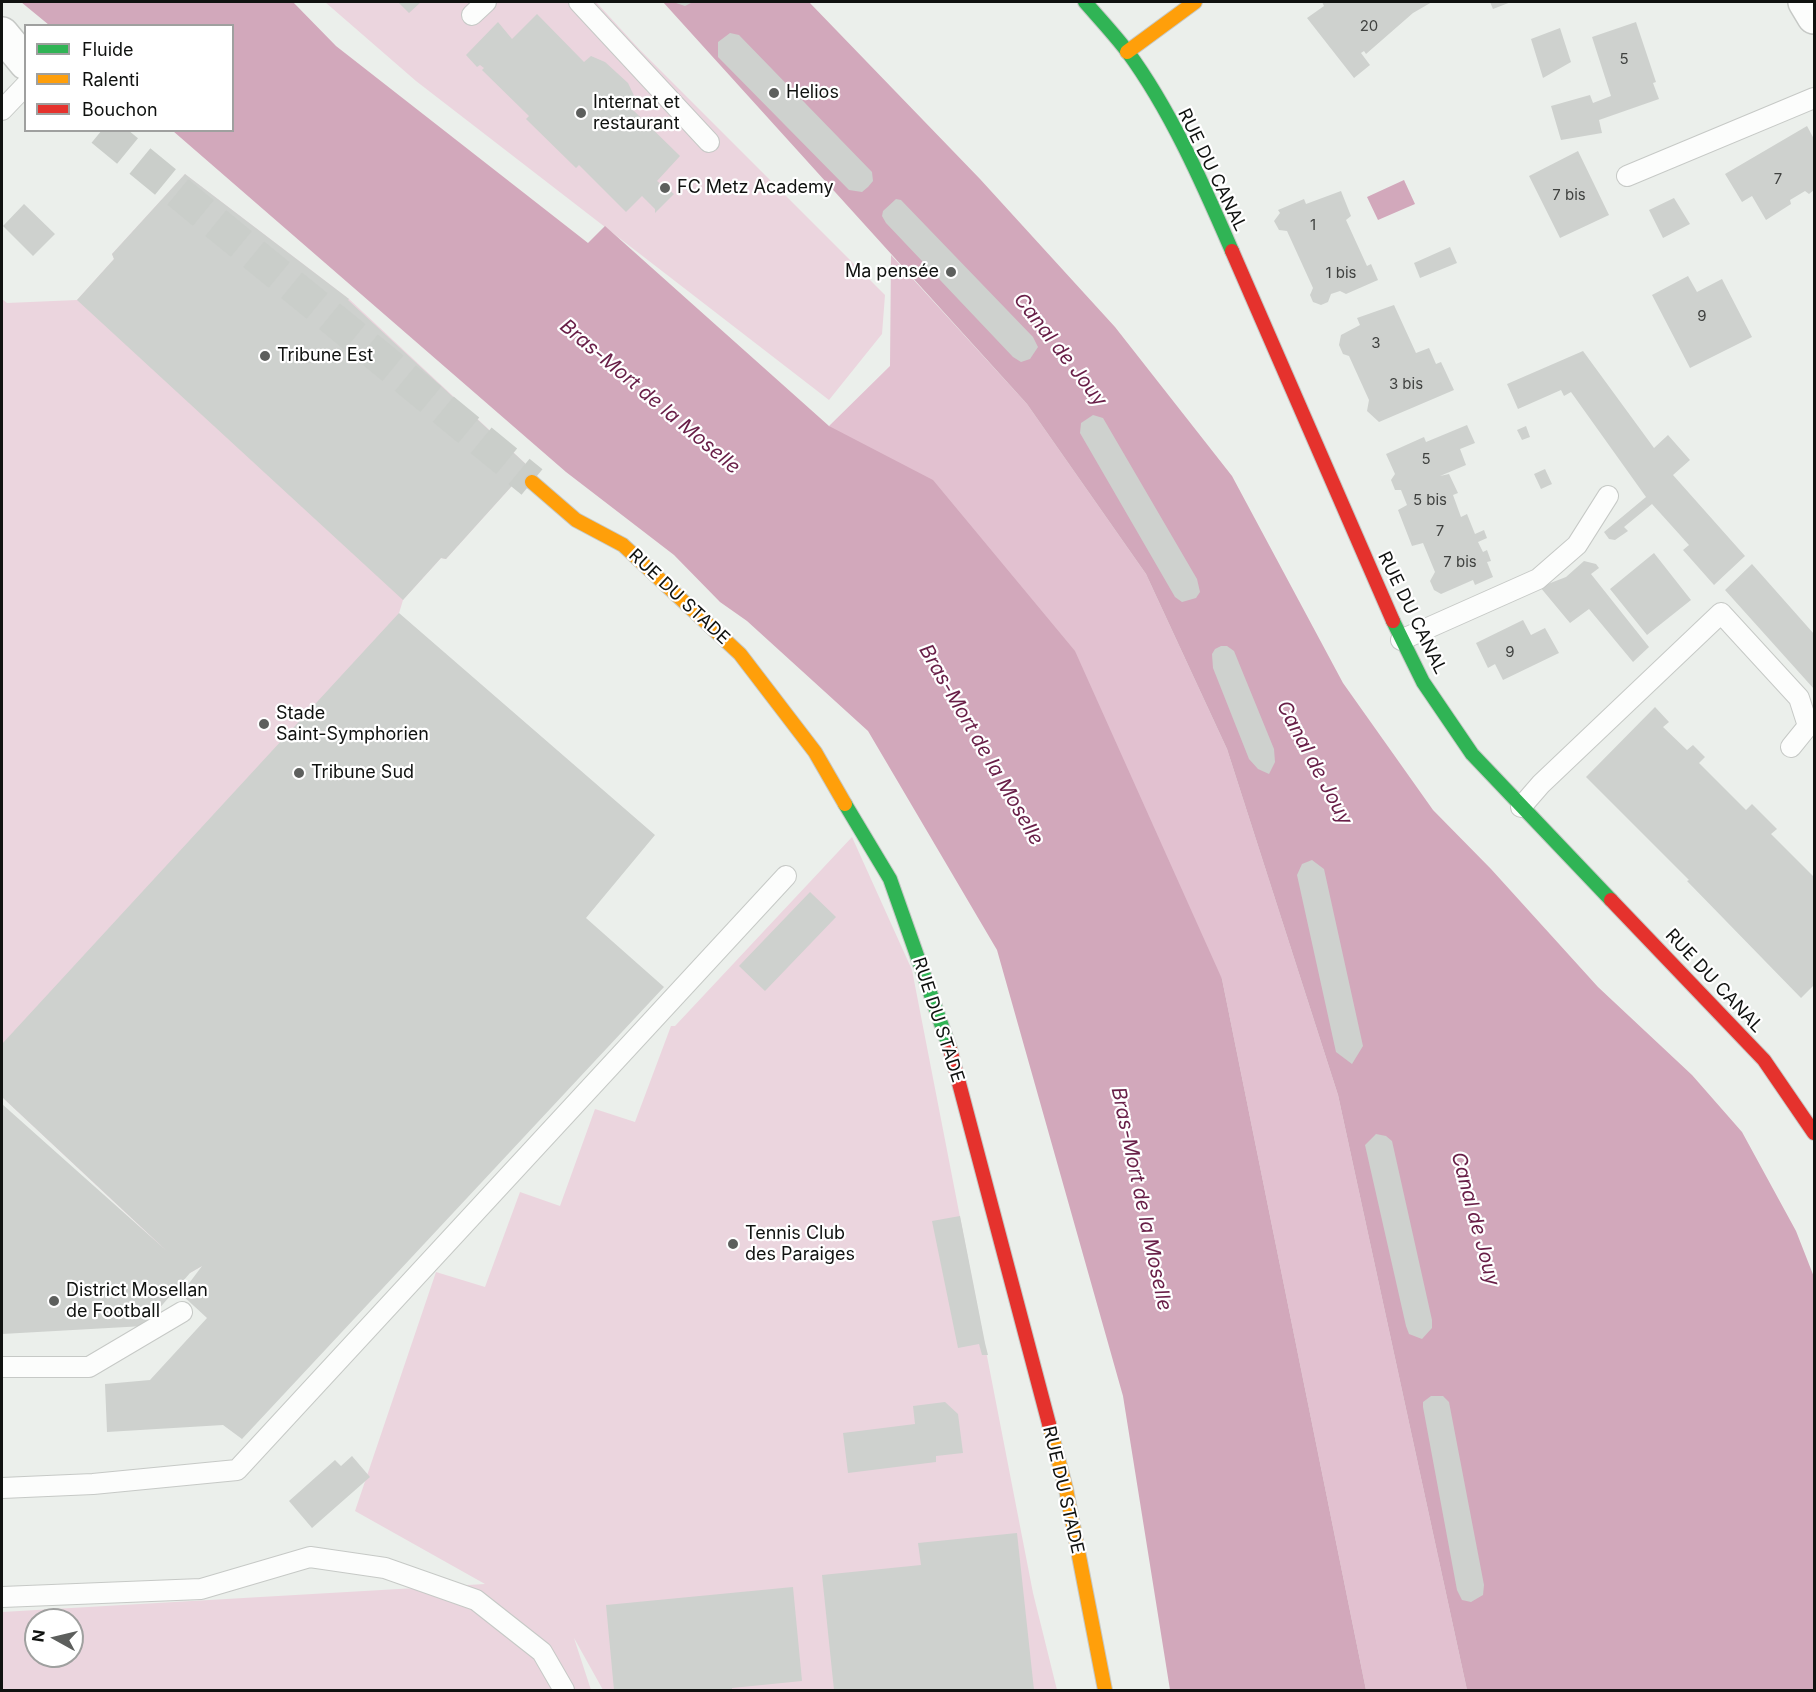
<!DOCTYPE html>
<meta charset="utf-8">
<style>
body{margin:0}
#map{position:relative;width:1816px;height:1692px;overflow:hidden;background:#ebefeb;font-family:Inter,sans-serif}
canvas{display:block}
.frame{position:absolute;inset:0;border:3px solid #101210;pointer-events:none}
.legend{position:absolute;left:24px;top:24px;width:210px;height:108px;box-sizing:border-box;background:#fff;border:2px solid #9fa09f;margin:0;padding:8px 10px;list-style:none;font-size:18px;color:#101210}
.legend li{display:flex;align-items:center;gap:12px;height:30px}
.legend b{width:30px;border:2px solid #9fa09f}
.north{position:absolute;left:24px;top:1608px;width:60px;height:60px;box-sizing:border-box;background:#fff;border:2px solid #9fa09f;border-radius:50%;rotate:278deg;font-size:16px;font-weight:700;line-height:24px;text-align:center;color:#101210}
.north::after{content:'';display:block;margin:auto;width:21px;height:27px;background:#5d5f5d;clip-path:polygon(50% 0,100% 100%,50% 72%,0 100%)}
</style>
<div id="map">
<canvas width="1816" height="1692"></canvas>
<div class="frame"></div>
<ul class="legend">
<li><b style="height:8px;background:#30b455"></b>Fluide</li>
<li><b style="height:8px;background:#ff9f0a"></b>Ralenti</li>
<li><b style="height:8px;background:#e5322d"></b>Bouchon</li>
</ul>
<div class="north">N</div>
</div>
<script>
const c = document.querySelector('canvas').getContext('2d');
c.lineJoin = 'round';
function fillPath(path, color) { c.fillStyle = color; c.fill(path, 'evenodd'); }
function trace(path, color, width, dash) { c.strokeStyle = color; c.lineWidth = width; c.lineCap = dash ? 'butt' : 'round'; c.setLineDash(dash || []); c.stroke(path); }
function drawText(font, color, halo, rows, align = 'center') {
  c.font = font + ' Inter,sans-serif'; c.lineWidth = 4.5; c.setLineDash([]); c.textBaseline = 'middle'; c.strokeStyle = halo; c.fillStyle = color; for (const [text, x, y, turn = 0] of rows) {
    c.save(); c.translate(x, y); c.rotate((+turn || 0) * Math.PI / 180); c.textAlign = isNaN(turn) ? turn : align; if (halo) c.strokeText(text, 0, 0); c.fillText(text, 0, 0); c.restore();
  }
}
const green = new Path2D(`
 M325 2H596L640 50 885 295 882 334 829 400 416 81Z
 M185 174 349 299 529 467 446 559 441 558 403 600 202 1266 190 1273 2 1097V299L7 303 77 300 114 259 112 254Z
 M852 837 912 970 1033 1593 1057 1690H603L574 1638 591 1690H2V1612L485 1584 355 1511 436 1272 485 1287 520 1192 560 1206 595 1109 635 1122 671 1026H675ZM36 1620H72V1656H36Z`);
const forest = new Path2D(`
 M891 255 1027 404 1146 574 1227 749 1338 1095 1467 1690H1366L1222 979 829 426 890 366Z`);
const water = new Path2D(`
 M21 2H293L336 46 588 243 605 226 829 426 933 480 1075 651 1222 979 1366 1690H1170L1123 1396 997 950 868 731 747 621 720 602 674 555 566 472 173 131 232 130V26L49 25Z
 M663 2H809L980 179 1115 327 1232 476 1343 683 1433 810 1491 869 1598 987 1692 1075 1742 1132 1796 1231 1814 1277V1690H1467L1338 1095 1227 749 1146 574 1027 404Z
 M1404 180 1415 204 1378 220 1367 197Z`);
const building = new Path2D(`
 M398 2H421L409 13Z
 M673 2H693L685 6Z
 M1322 2H1432L1413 13 1366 54 1364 51 1361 53 1370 65 1354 78 1307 18 1324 6Z
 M1490 2H1511L1493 9Z
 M537 14 584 62 591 56 605 62 628 83 638 104 633 110 680 156 657 181 674 194 655 213V209L642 196 626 212 579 165 576 168 526 119 529 116 482 70 484 68 480 65 477 67 466 55 498 22 512 39Z
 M1636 22 1656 82 1653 83 1659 99 1599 120 1602 133 1561 140 1551 106 1590 95 1593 103 1611 96 1592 37Z
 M1560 28 1571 62 1543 78 1531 39Z
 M730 33 739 35 872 172 873 181 868 187 862 192 849 190 718 57V42Z
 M1807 126 1814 139V190L1809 194 1805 191 1790 200 1791 204 1766 220 1752 196 1742 202 1725 174Z
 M1578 151 1609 215 1560 238 1529 176Z
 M185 174 349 299 348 300 529 467 446 559 441 558 403 600 77 300 114 259 112 254Z
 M1341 191 1351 216 1346 220 1367 266 1371 264 1378 280 1346 294 1340 291 1331 294 1328 302 1321 305 1313 302 1310 295 1313 288 1287 231 1279 230 1274 221 1280 213 1278 210 1304 199 1306 204Z
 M1674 198 1690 224 1663 238 1649 210Z
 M896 199 901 200 1033 337 1038 347 1030 359 1021 362 1013 357 886 223 882 216 883 211Z
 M24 204 55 234 33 256 3 226Z
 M1450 247 1457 263 1420 278 1414 263Z
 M1688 276 1697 292 1722 279 1752 337 1690 368 1652 295Z
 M1394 305 1416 353 1429 348 1436 364 1441 362 1454 390 1379 422 1367 411 1369 400 1349 356 1343 354 1339 345 1341 335 1360 325 1357 318Z
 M1583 351 1654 448 1668 435 1690 460 1673 475 1745 556 1714 585 1683 550 1689 545 1652 504 1624 527 1628 531 1615 540 1609 539 1604 532 1646 497 1571 392 1564 396 1561 390 1518 409 1507 384Z
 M1093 415 1103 418 1197 579 1200 592 1196 598 1182 602 1175 597 1080 433 1081 423Z
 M1467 425 1475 443 1460 449 1466 465 1440 476 1449 474 1458 493 1453 495 1461 517 1467 514 1475 534 1484 530 1487 538 1478 542 1483 552 1487 550 1491 561 1487 562 1493 577 1475 585 1473 580 1441 594 1434 590 1430 581 1435 572 1423 543 1412 546 1398 510 1407 505 1401 490H1395L1391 480 1395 474 1386 454 1424 437 1426 442Z
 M1526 426 1530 437 1522 440 1517 430Z
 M1545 469 1552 484 1541 489 1534 474Z
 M1654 553 1691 600 1647 635 1610 589Z
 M1584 561 1596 564 1599 568 1591 574 1649 647 1633 662 1589 609 1570 623 1540 587 1566 577Z
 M1752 564 1814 634V689L1725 590Z
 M399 613 655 835 586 918 664 987 242 1439 223 1425 107 1432 105 1384 150 1380 207 1318 181 1294 202 1266 190 1273 144 1326 2 1334V1104L168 1252 2 1097V1044Z
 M1523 620 1531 635 1545 628 1559 653 1503 680 1495 664 1488 668 1476 643Z
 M1221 646H1227L1234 651 1274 749 1275 762 1269 774 1258 769 1249 759 1213 668 1212 654 1215 649Z
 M1655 707 1669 722 1663 727 1687 750 1693 745 1705 757 1699 763 1746 810 1752 804 1777 829 1771 834 1814 877V985L1801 998 1687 881 1689 880 1586 777Z
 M1312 860 1324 869 1363 1046 1352 1064 1336 1052 1297 875 1302 864Z
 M810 892 836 917 765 991 739 966Z
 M1376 1134 1386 1136 1392 1141 1432 1320V1328L1422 1339 1409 1334 1406 1326 1365 1145Z
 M960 1216 985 1343 988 1355H982L979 1344 958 1348 932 1221Z
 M1431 1396H1443L1449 1402 1484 1585 1483 1595 1471 1602 1462 1600 1457 1590 1423 1407V1402Z
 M945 1402 958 1414 963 1453 936 1456V1462L848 1473 843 1433 915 1424 913 1406Z
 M352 1456 370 1477 312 1528 289 1501 335 1460 341 1466Z
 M1017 1533 1034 1690H834L822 1575 921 1565 918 1543Z
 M793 1587 802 1681 732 1688V1690H614L606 1605Z`);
const secondaryTunnel = new Path2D(`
 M102 130 532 482`);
const lane = new Path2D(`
 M579 2 709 142
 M472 15 486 2
 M2 110 26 85
 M1627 176 1814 98
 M1401 640 1538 579 1577 545 1608 496
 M1521 807 1541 784 1721 613 1799 698 1808 726 1791 747
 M2 1367H89L182 1312
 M2 1488 93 1484 237 1470 786 876
 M2 1597 201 1589 310 1557 385 1568 476 1600 542 1652 564 1690`);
const street = new Path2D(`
 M1805 2 1814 17
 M2 34 26 63`);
const fast = new Path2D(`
 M1085 2C1099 18 1114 34 1127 51 1170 109 1203 184 1232 251
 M1393 621 1423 682 1472 754 1611 900
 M845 804 890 879 950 1049`);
const slow = new Path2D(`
 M1127 52 1195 2
 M532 482 576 520 623 545 740 654 815 752 845 804
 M1049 1424 1066 1489 1105 1690`);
const jam = new Path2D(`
 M1232 251 1393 621
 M1611 900 1764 1060 1814 1133
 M950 1049 1049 1424`);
const markers = [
 [774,93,6,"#5d5f5d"],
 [581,113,6,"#5d5f5d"],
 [665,188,6,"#5d5f5d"],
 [951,272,6,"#5d5f5d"],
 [265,356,6,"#5d5f5d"],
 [264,724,6,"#5d5f5d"],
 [299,773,6,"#5d5f5d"],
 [733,1244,6,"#5d5f5d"],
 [54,1301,6,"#5d5f5d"]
];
const numberNames = [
 ["20",1369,26],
 ["5",1624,59],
 ["7",1778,179],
 ["7 bis",1569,195],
 ["1",1313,225],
 ["1 bis",1341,273],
 ["9",1702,316],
 ["3",1376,343],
 ["3 bis",1406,384],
 ["5",1426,459],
 ["5 bis",1430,500],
 ["7",1440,531],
 ["7 bis",1460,562],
 ["9",1510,652]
];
const poiNames = [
 ["Helios",786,93],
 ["Internat et",593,103],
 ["restaurant",593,124],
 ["FC Metz Academy",677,188],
 ["Ma pensée",939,272,"right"],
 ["Tribune Est",277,356],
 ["Stade",276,714],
 ["Saint-Symphorien",276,735],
 ["Tribune Sud",311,773],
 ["Tennis Club",745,1234],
 ["des Paraiges",745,1255],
 ["District Mosellan",66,1291],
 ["de Football",66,1312]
];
const streetNames = [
 ["RUE DU CANAL",1212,170,64],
 ["RUE DU STADE",679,597,43],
 ["RUE DU CANAL",1412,613,64],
 ["RUE DU CANAL",1714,981,47],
 ["RUE DU STADE",938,1020,72],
 ["RUE DU STADE",1063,1490,77]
];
const waterNames = [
 ["Canal de Jouy",1060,350,52],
 ["Bras-Mort de la Moselle",650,397,40],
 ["Bras-Mort de la Moselle",981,745,60],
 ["Canal de Jouy",1314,763,62],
 ["Bras-Mort de la Moselle",1141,1199,78],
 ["Canal de Jouy",1475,1219,75]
];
fillPath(green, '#ebd5de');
fillPath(forest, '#e2c1d0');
fillPath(water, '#d2a8bb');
fillPath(building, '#ced1ce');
trace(secondaryTunnel, '#caceca', 33, [33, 16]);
trace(lane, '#c6c9c6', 22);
trace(street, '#c6c9c6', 36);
trace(fast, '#c6c9c6', 16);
trace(slow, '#c6c9c6', 16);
trace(jam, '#c6c9c6', 16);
trace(lane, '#fcfdfc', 20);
trace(street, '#fcfdfc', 33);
trace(fast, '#30b455', 14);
trace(slow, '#ff9f0a', 14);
trace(jam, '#e5322d', 14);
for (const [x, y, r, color] of markers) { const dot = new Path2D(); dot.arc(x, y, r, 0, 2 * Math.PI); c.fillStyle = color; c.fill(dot); trace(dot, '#fff', 2); }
drawText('15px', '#404240', null, numberNames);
drawText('18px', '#101210', '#fff', poiNames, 'left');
drawText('18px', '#101210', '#fff', streetNames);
drawText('italic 20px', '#681e47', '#fff', waterNames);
</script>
